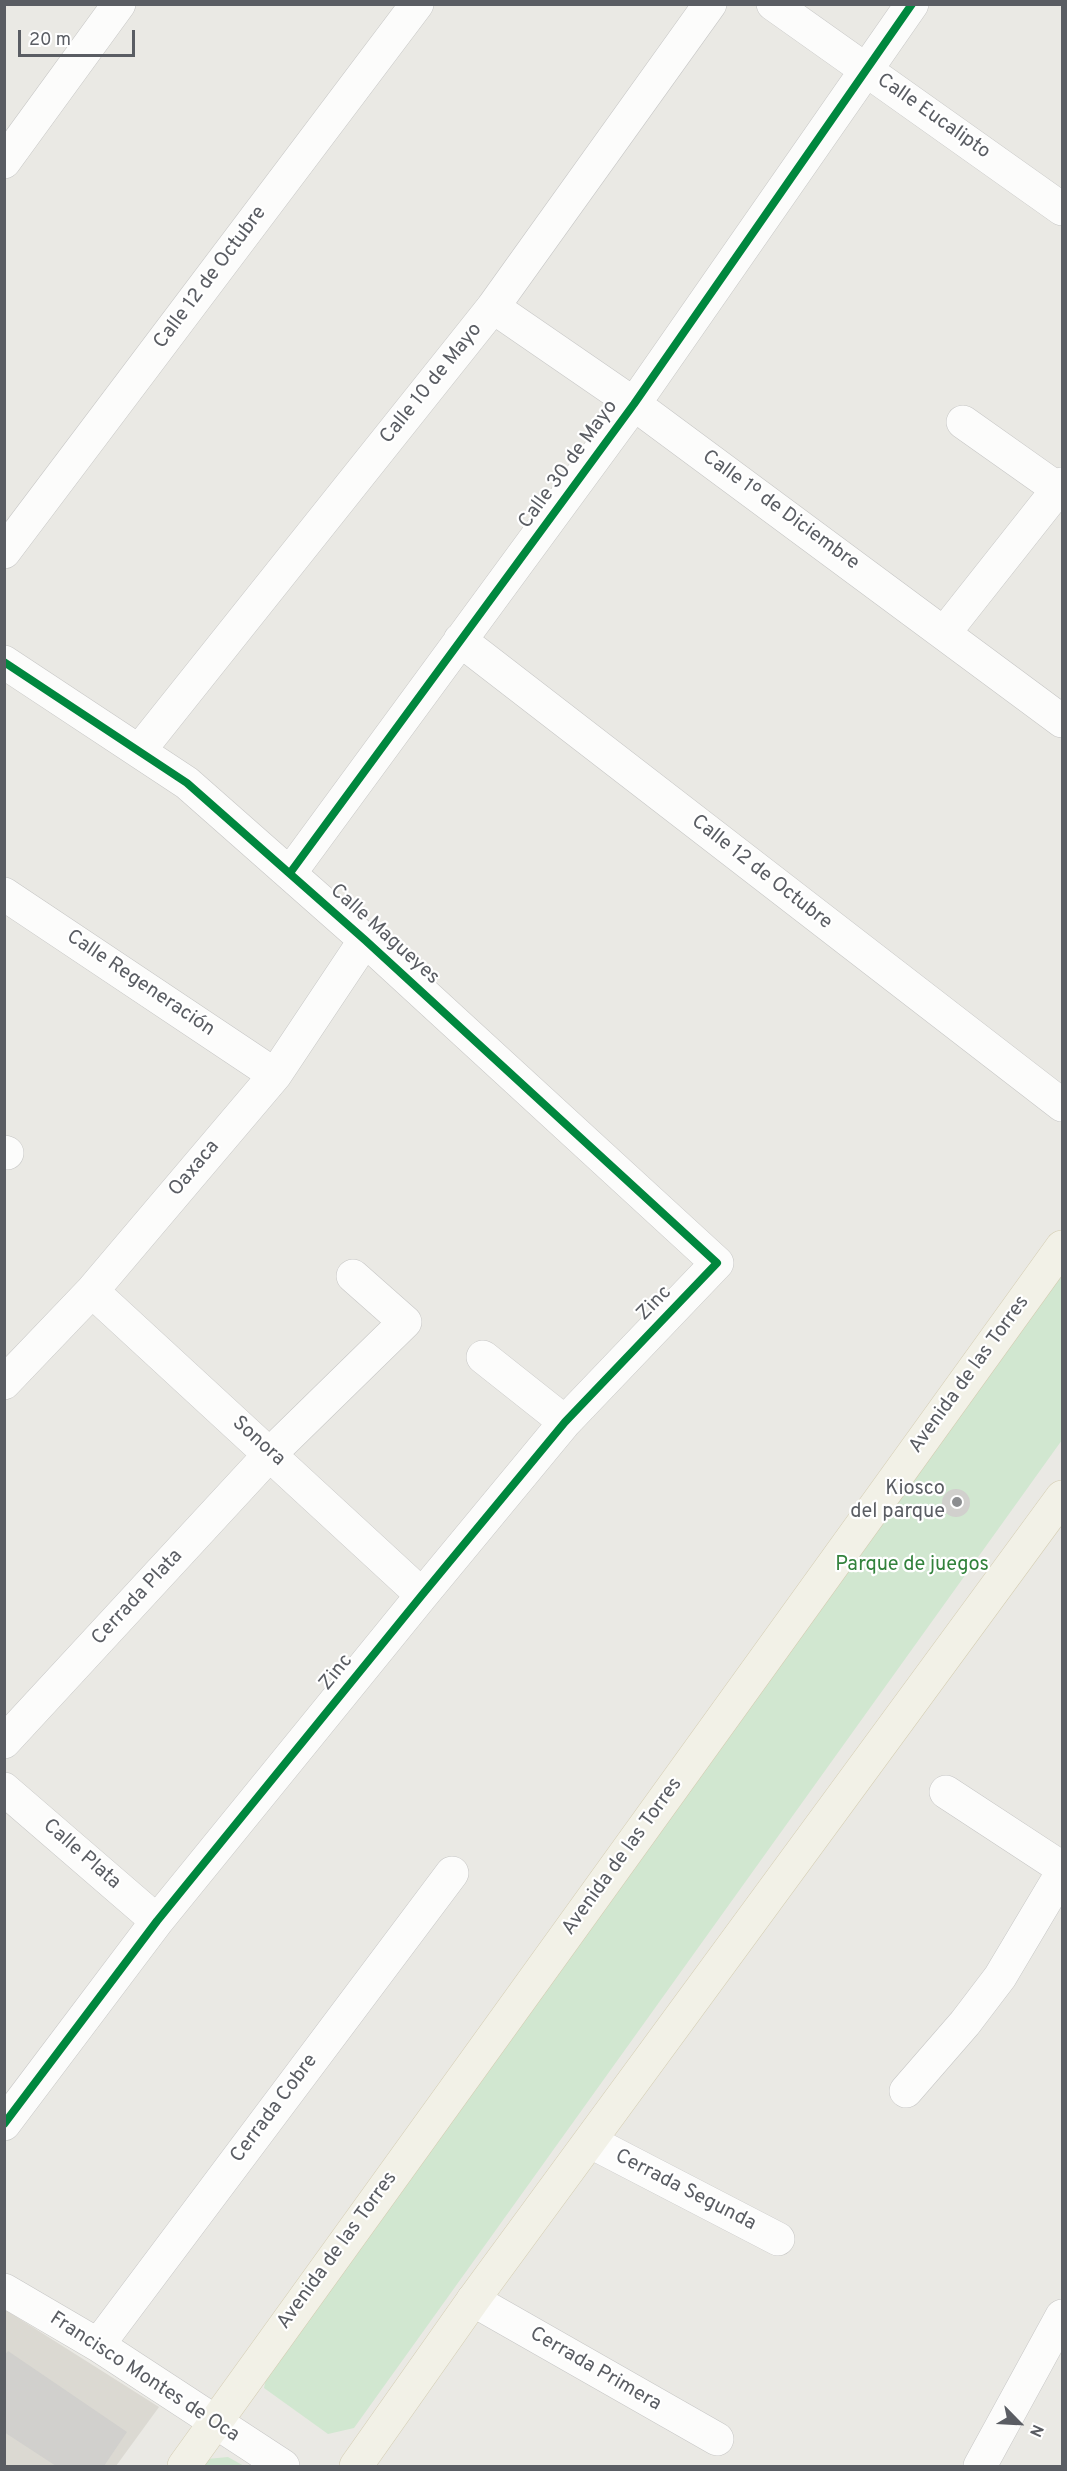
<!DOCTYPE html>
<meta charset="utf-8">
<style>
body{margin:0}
#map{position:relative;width:1067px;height:2471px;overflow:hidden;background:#eae9e4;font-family:Overpass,sans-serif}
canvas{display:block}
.frame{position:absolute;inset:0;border:6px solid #5a5d63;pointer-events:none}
.north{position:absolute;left:989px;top:2393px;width:60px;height:60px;-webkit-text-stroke:4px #fff;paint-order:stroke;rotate:114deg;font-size:16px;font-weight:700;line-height:24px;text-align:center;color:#5a5d63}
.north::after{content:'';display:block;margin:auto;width:21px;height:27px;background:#5a5d63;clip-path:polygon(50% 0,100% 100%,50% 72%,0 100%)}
.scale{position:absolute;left:18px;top:30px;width:117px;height:27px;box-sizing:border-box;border:3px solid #5a5d63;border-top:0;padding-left:8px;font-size:18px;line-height:21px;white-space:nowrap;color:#5a5d63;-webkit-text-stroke:4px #fff;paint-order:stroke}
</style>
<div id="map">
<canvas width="1067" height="2471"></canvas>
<div class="frame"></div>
<div class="north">N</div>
<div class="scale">20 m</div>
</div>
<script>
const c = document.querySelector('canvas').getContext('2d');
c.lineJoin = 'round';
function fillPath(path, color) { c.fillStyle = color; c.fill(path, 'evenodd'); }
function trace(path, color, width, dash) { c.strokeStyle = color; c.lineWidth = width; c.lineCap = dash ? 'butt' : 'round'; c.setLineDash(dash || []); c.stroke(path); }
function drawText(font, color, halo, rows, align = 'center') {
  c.font = font + ' Overpass,sans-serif'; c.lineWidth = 4.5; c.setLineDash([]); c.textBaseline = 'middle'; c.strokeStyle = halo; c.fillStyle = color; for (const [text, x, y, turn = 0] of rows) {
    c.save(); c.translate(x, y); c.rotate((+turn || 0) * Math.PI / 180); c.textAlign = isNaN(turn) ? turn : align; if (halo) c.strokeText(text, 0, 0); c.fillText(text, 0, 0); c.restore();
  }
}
const education = new Path2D(`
 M4 2309 159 2407 116 2466H5Z`);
const green = new Path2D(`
 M1062 1268V1440L354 2428 328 2434 264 2388 268 2368Z
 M228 2457 244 2466H202L207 2459Z`);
const building = new Path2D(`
 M942 1503a14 14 0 1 1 28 0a14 14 0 1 1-28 0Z
 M8 2351 127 2432 104 2466H56L4 2432V2356Z`);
const minor = new Path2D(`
 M773 4 1062 209
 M4 162 119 4
 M493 307 634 404 1062 721
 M963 422 1062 492
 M4 552 417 4
 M945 632 1062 484
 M460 640 1062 1105
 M4 662 187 783 365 940 717 1263 565 1422 422 1595 157 1921 4 2124
 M139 751 493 307 710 4
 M290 873 634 404 912 4
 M4 894 275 1075
 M4 1152 7 1153
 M92 1291 422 1595
 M483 1357 565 1422
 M4 1383 92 1291 275 1075 365 940
 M4 1742 271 1453 405 1322 353 1276
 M4 1789 157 1921
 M946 1792 1062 1868
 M906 2091 965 2023 1000 1977 1062 1873
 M591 2142 778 2239
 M4 2290 98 2345 283 2466
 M473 2300 717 2439
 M98 2345 452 1873
 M980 2466 1062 2316`);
const major = new Path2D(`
 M184 2466 1062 1247
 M356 2466 473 2300 1062 1497`);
const cycleway = new Path2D(`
 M4 662 187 783 365 940 717 1263 565 1422 422 1595 157 1921 4 2124
 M290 873 634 404 912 4`);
const markers = [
 [957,1502,6,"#8c8e90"]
];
const streetNames = [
 ["Calle Eucalipto",933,117,35],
 ["Calle 12 de Octubre",211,278,-53],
 ["Calle 10 de Mayo",432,384,-51],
 ["Calle 30 de Mayo",569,465,-54],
 ["Calle 1º de Diciembre",780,511,36],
 ["Calle 12 de Octubre",761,873,38],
 ["Calle Magueyes",384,935,42],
 ["Calle Regeneración",140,984,34],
 ["Oaxaca",195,1169,-50],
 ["Zinc",655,1304,-46],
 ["Avenida de las Torres",970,1375,-54],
 ["Sonora",258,1442,42],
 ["Cerrada Plata",138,1598,-47],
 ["Zinc",337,1673,-51],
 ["Calle Plata",81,1855,41],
 ["Avenida de las Torres",623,1857,-54],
 ["Cerrada Cobre",275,2109,-53],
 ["Cerrada Segunda",685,2191,27],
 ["Avenida de las Torres",338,2251,-54],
 ["Cerrada Primera",595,2370,30],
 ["Francisco Montes de Oca",144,2378,33]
];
const poiNames = [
 ["Kiosco",945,1490],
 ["del parque",945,1513]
];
const parkNames = [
 ["Parque de juegos",912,1566]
];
fillPath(education, '#dbd9d2');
fillPath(green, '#d1e7d0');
fillPath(building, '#d1d0cd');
trace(minor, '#c6c6c5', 34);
trace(major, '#d3ccb1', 34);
trace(minor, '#fcfcfb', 33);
trace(major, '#f2f1e7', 33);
trace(cycleway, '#00873e', 8);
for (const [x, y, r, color] of markers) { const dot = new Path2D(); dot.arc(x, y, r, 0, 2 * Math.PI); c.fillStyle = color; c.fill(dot); trace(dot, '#fff', 2); }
drawText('20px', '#5a5d63', '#fff', streetNames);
drawText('20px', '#5a5d63', '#fff', poiNames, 'right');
drawText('20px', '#32823c', '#fff', parkNames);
</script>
